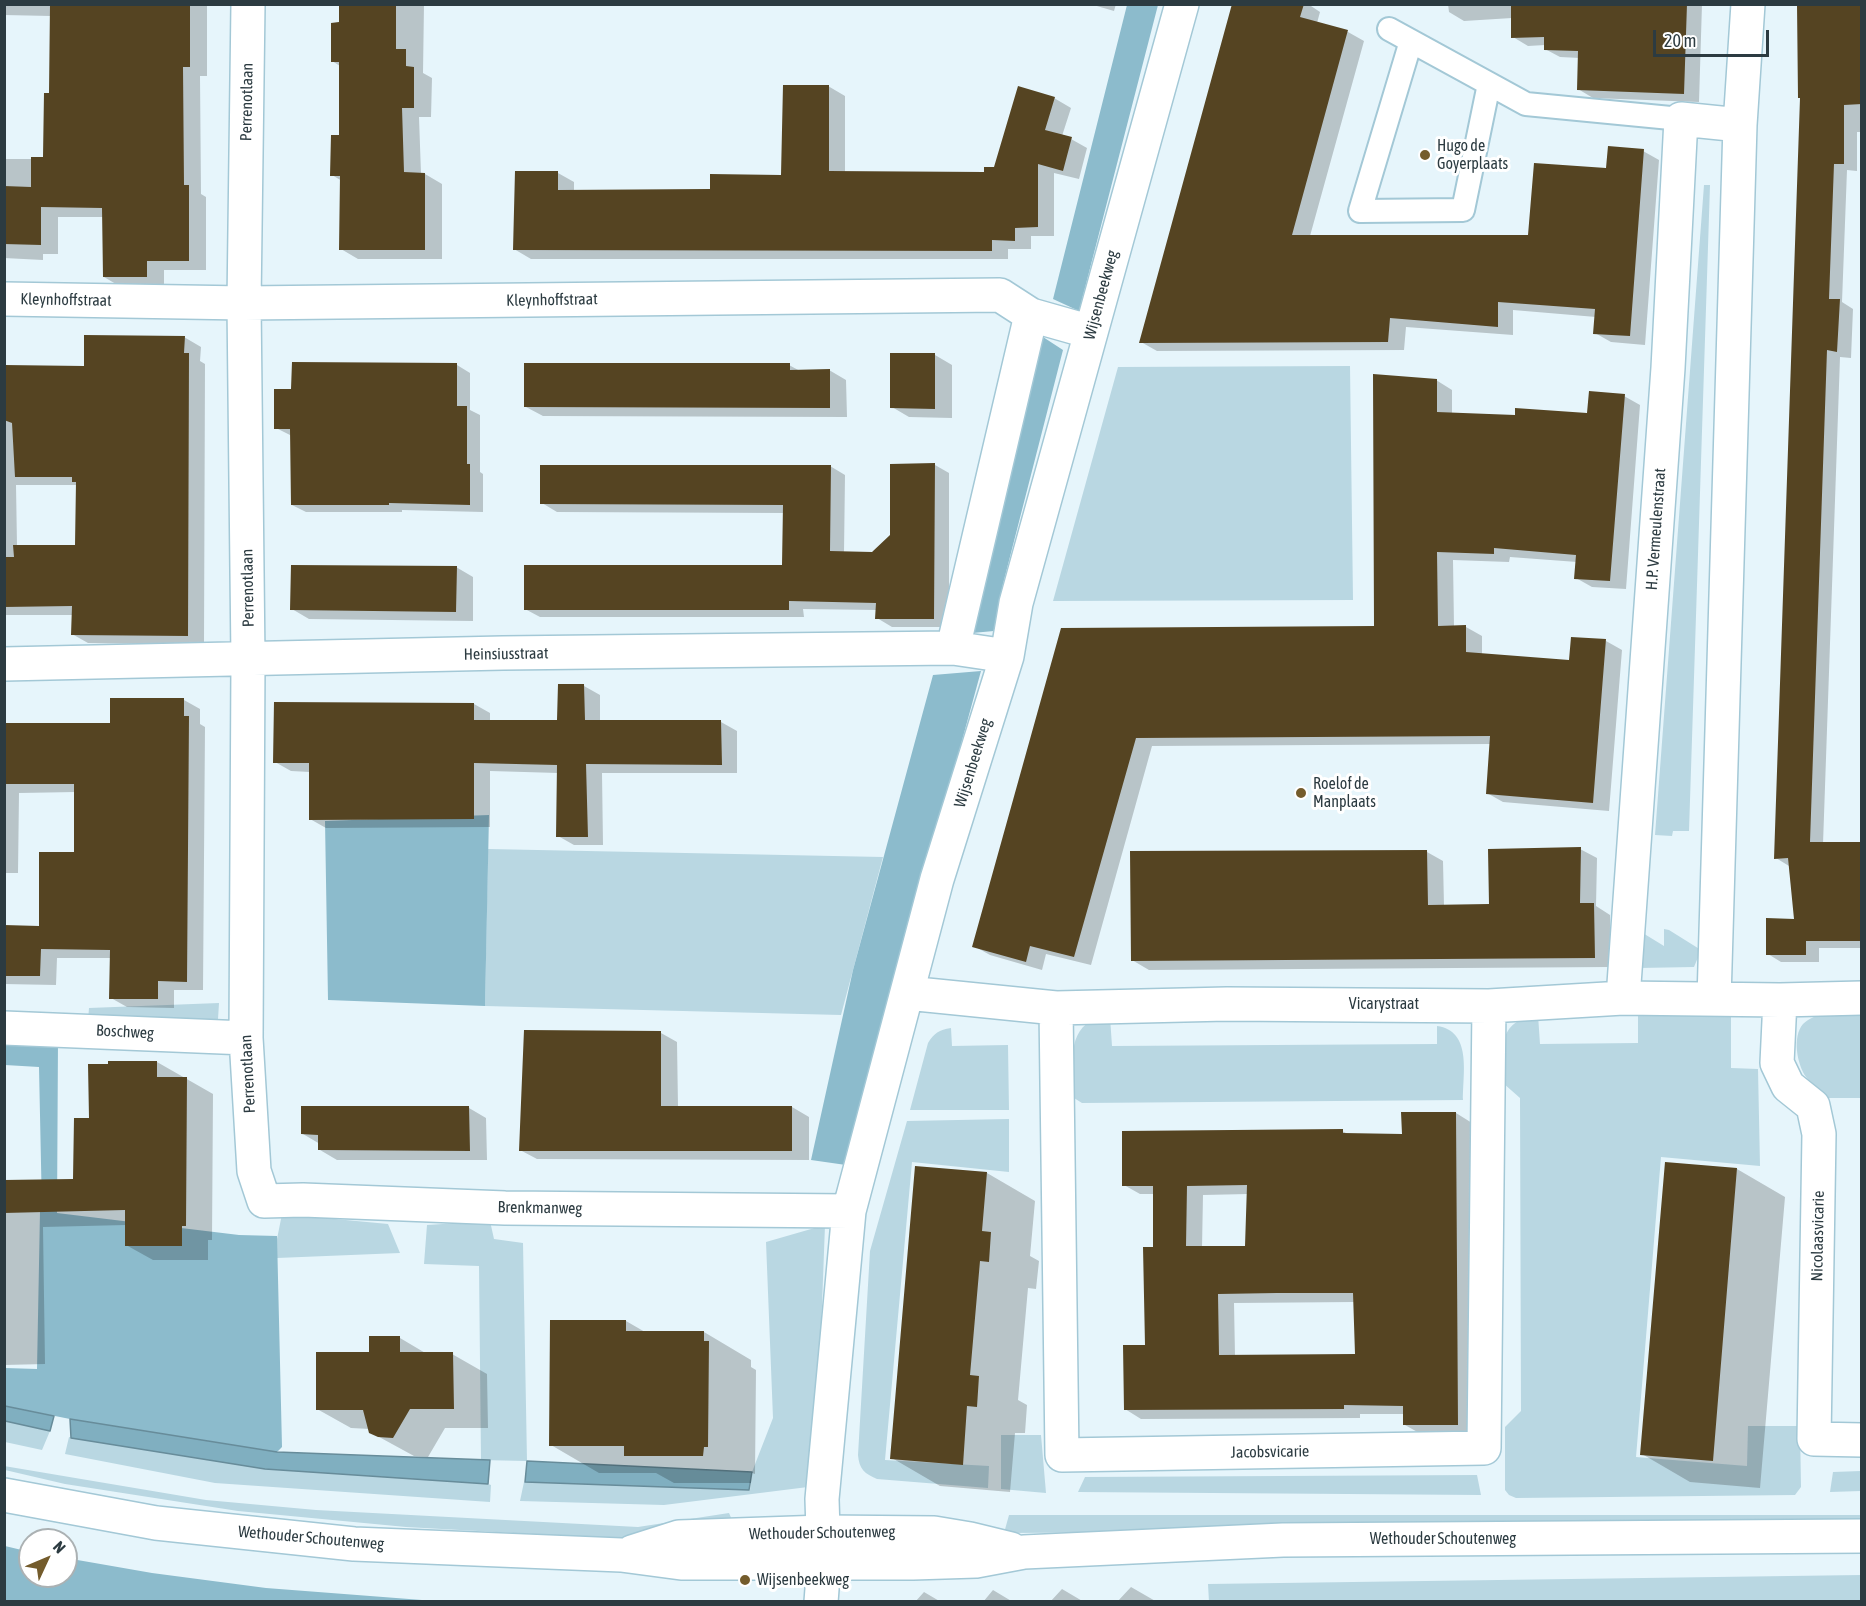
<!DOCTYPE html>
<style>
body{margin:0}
#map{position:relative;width:1866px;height:1606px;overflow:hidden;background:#e6f5fb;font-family:"Asap Condensed",sans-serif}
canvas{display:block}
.frame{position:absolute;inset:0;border:6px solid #2c3b41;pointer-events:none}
.north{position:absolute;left:18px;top:1528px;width:60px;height:60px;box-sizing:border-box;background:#fff;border:2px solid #abb1b3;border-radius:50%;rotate:46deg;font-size:16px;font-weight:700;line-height:24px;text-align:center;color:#2c3b41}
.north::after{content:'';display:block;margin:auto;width:21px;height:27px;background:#745c2c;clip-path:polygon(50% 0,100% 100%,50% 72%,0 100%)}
.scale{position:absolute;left:1653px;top:30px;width:116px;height:27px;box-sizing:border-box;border:3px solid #2c3b41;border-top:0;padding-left:8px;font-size:18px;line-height:21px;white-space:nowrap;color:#2c3b41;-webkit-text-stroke:4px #fff;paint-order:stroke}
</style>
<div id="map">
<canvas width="1866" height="1606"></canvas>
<div class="frame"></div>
<div class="north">N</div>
<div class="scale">20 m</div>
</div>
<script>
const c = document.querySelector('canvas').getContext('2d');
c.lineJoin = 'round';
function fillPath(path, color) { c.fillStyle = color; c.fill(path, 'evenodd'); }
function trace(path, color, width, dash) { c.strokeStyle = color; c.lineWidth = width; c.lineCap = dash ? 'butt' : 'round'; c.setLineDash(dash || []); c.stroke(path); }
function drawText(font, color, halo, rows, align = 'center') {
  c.font = font + ' "Asap Condensed",sans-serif'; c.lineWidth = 6; c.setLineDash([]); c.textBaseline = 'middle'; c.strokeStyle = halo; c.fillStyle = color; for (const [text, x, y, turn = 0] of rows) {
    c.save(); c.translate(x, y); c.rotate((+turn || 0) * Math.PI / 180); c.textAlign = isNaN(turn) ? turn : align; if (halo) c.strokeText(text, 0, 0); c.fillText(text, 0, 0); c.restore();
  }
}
const green = new Path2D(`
 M1704 185H1710L1689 831H1673L1672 836 1655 835Z
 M1350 366 1353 600 1053 601 1118 367Z
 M488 849 883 857 841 1015 485 1006Z
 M1633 927 1664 946V929L1669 930 1701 950 1694 967 1639 968Z
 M219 1003 218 1019 88 1021 89 1008Z
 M1638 1013 1731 1014V1068L1758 1069 1760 1166 1661 1157 1636 1457 1747 1466 1748 1426H1800L1801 1487 1795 1495 1516 1498 1509 1495 1505 1490V1427L1521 1411 1520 1098 1503 1083C1502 1050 1496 1021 1538 1015L1540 1044 1638 1043Z
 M1824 1013H1860L1861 1098H1825C1819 1091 1812 1084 1806 1077 1797 1064 1792 1037 1803 1024 1809 1018 1816 1016 1824 1013Z
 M1110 1017 1112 1046 1437 1044V1026C1472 1031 1463 1072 1463 1100L1082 1103 1074 1098C1074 1073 1065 1035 1091 1021 1096 1018 1104 1018 1110 1017Z
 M951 1028 952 1046 1008 1045 1009 1110H910L928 1043C934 1033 939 1030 951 1028Z
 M1009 1119V1172L912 1162 885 1460 989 1466 988 1488 877 1479C865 1474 859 1469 858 1455L870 1251 907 1121Z
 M282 1214 388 1224 400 1253 277 1258V1239Z
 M490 1221 494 1239 523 1243 527 1461 481 1460 479 1266 424 1264 427 1225Z
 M825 1225 818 1413 808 1487 664 1505 520 1501 524 1482 750 1490 752 1472 773 1418 766 1242Z
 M5 1421 50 1431 42 1450 5 1442Z
 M1001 1435H1041L1046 1493 1001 1489Z
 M69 1437 265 1469 488 1484 491 1485 490 1502 215 1483 65 1454Z
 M4 1466 206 1500 316 1510 638 1527 729 1513 733 1522 640 1540 406 1527 238 1511 65 1484 5 1470Z
 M1861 1471V1491L1830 1492 1833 1472Z
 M1477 1475 1481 1495 1078 1492 1085 1477Z
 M1009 1515H1862L1861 1528 1004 1533Z
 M1861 1575V1602H1209L1208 1584Z`);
const forest = new Path2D(`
 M1127 5H1158L1079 311 1053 299Z
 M1043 337 1063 350 1003 584 994 631 972 633Z
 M981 671 846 1165 811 1160 853 970 933 675Z
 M489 815 485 1006 328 1000 325 821Z
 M58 1040 57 1213 239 1235 277 1236 282 1447 277 1452 70 1419 5 1406V1368L37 1369 40 1211H42L39 1067 5 1065 4 1041Z
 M5 1546 30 1552V1576H66V1558L152 1573 266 1588 435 1601H5Z`);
const water = new Path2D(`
 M5 1406 54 1416 50 1431 5 1421Z
 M70 1419 277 1452 490 1460 488 1484 265 1469 71 1438Z
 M527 1461 752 1472 749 1490 525 1482Z`);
const shadow = new Path2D(`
 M4 4H204L207 6V76H200L201 194 206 197V270H164V287H121L104 277V217H58V254H43V260L4 258V159H45L51 94V16L4 15Z
 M424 4 423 73 432 78 431 117H419L421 174H425L442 184V259H358L341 249 342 181 332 175 340 136V66L332 61 341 23V5Z
 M1090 4H1116L1114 11Z
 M1234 4H1308L1320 12 1317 23 1348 32 1364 41 1310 236 1530 237 1607 170 1643 151 1659 160 1645 345 1611 342 1595 333 1596 317 1513 310V335L1406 327 1404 350 1157 351 1141 342Z
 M1448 4H1702L1699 102 1593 98 1578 89 1580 58 1560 57 1545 49V45L1528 46 1513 37 1512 18 1464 21 1449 12Z
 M1862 5V132H1857V171L1847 170 1842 302 1853 309 1851 358 1840 357 1823 844 1862 843V948H1819V962H1781L1768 954 1795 920 1789 866 1776 858 1802 98Z
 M828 86 845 96V173H986L995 168 1054 98 1071 108 1062 136 1071 139 1087 148 1079 179 1054 173V236H1031V249H1008V259H531L514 249 558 173 574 182V191L711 190 782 177Z
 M184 337 201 347 200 361 205 364 204 645 88 643 72 634 73 615H4V367L85 368ZM16 485H77L76 546H17Z
 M935 355 952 365V418L909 417 892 407Z
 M457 365 470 373V410L480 415V472L483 474V512L402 510V512H306L292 505V436L276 428 293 391Z
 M789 365 800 371 829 370 846 380 847 417 543 416 526 407Z
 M1436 380 1452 390V414L1516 417 1589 415 1624 396 1640 405 1626 589 1592 587 1576 578 1577 562 1510 557 1509 562 1453 560 1454 627H1466L1482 636V655L1570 662 1606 641 1622 650 1609 811 1503 802 1487 793 1491 744 1152 746 1091 965 1046 954 1042 970 990 955 974 946 1062 629 1376 628Z
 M935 465 949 473V627H892L877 618V610L803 609 804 617H540L525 609 783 567 784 513 557 512 542 503 830 466 845 475 844 553H872L891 536Z
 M456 567 473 577V621L309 619 292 609Z
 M584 686 600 695V722H721L737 731V773H602L603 845H574L558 836V773L490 771V827L326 828 310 819V772L291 771 275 762 474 704 490 713V722L559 721Z
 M184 700 200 709V724L205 727 203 990H174V1008L127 1007 111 998V958H57L56 985 4 984V927H40L76 854V792L19 793 18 873H4V724H112Z
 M1580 849 1597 858 1596 906 1610 915 1611 967 1149 970 1132 960 1427 852 1443 861 1444 906H1491Z
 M661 1033 677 1042 678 1107H792L809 1117V1160L537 1159 520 1150Z
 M157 1062 213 1094 212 1240H208V1260H153L126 1245V1225L43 1227 45 1364 4 1365V1181H75L91 1120Z
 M469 1108 486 1118 487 1160H337L320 1150V1144L303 1134Z
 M1456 1113 1472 1123 1474 1434H1421L1405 1425V1414H1360V1418L1141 1419 1125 1409 1147 1346 1154 1248 1155 1194H1140L1124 1185 1342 1131 1348 1134 1403 1135ZM1248 1194 1246 1247 1202 1248 1203 1195ZM1355 1302 1356 1355 1235 1356 1234 1303Z
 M1666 1163 1737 1169 1785 1197 1760 1488 1690 1482 1642 1454Z
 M916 1167 987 1173 1035 1201 1030 1256 1039 1261 1036 1289 1028 1288 1018 1400 1027 1405 1025 1433H1015L1010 1492 940 1486 892 1458Z
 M626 1321 645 1332H704L751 1360V1367L756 1370 755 1474 752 1473 751 1483H674L656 1473H599L551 1445Z
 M400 1338 427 1354H452L487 1374 488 1428H445L428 1457 414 1456 370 1432V1429L351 1428 317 1409 370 1354Z
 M1131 1587 1157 1602H1117Z
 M1062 1589 1084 1602H1050Z
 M993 1590 1013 1602H983Z
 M924 1592 941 1602H915Z`);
const building = new Path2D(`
 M50 4H190V67H183L184 185H189V261H147V277H103L102 208 41 207V245L4 244V186L31 187V157H43L44 93H49Z
 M339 4H396V49H406V66L414 67V108H402L404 172 425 173V250H339L340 176H330L331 135H339V62H331V23L339 22Z
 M1232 4H1304L1300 17 1348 30 1292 235H1528L1534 163 1606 168 1608 146 1644 149 1630 336 1593 334 1595 309 1498 302V327L1390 318 1388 342 1139 343Z
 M1511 4H1687L1684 94 1577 90 1578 51 1544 50V37L1511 38Z
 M1797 4H1862V104L1844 105V164H1834L1829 299H1840L1837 352 1827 350 1810 842H1862V941H1806V955H1766V918L1794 919 1788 858 1774 859 1800 98H1798Z
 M783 85H829V171L984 172V167H994L1018 86 1055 97 1045 130 1072 137 1063 171 1038 164V227L1015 228V241L992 240V251L513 250 515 171H558V190L710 189V174L781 175Z
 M84 335 185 336 184 353H189L188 636 71 635 72 606 4 607V557H14L13 545H75L76 482H72V477H15L12 423 4 420V365L84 366Z
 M890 353H935V409L890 408Z
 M292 362 457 363V406H467V464H470V505L389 503V505H291L290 429H274V389H291Z
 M524 363H790V370L830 369V408L524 407Z
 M1373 374 1437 379V412L1515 415V408L1587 413 1589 391 1625 394 1610 581 1574 579 1576 555 1494 548V554L1437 552 1438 626 1466 625V652L1569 660 1571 637 1606 639 1593 803 1486 794 1490 736 1136 738 1074 957 1030 946 1026 962 972 947 1061 628 1374 626Z
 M935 463 934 619H875L876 603 789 601V610H524V565H782L783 505 540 504V465H831L830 551 872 552 890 535V464Z
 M291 565 457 566 456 612 290 610Z
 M558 684H584L585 720H721L722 765 586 764 588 837H556L557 765 474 763V819L309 820V763H273L274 702 474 703V720H557Z
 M110 698H184V716H189L187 982 158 981V999H109L110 950 41 949 40 976H4V925L39 926V852H74V784H4V723H110Z
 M1581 847 1580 903H1594L1595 958 1131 961 1130 851 1427 850 1428 905 1489 904 1488 849Z
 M524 1030 661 1031V1106H792V1151H519Z
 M108 1061H157V1077H187L186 1226H182V1246H125V1210L4 1213V1180L73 1179 74 1118H89L88 1064H108Z
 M301 1106H469L470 1151 318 1150V1135L301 1134Z
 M1401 1112H1456L1458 1425H1403V1406L1344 1405V1409L1124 1410 1123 1345H1145L1143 1247H1153V1186H1122V1131L1343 1129V1133L1402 1134ZM1247 1185 1245 1246H1186L1187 1186ZM1277 1293H1353L1355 1354 1219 1355 1218 1294Z
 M1665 1162 1737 1168 1713 1461 1640 1455Z
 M915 1166 987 1172 982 1231 991 1232 989 1262 980 1261 970 1375 979 1376 977 1407 967 1406 963 1465 890 1459Z
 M550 1320H626V1331H704V1341H709L708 1447H704L703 1456H624V1446H549Z
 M369 1336H400V1352H453L454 1409H410L393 1438 378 1437 369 1433 363 1410H316V1352H369Z`);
const lane = new Path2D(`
 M1389 29 1526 104 1681 119
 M1411 41 1360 211 1463 210 1489 84`);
const street = new Path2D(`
 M248 4 244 303 248 660 246 1038 254 1171 264 1201 303 1200 505 1208 849 1211
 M4 299 244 303 1000 295 1031 315 1091 332
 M953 648 1031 315
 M4 664 503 653 953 648 1007 656
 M907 993 1056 1008 1227 1004 1489 1006 1623 998 1780 1000 1862 998
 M1623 998 1668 368 1681 119 1740 125
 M1714 999 1740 125 1748 4
 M1780 1000 1777 1063 1788 1086 1813 1106 1819 1134 1814 1439 1862 1440
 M1056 1008 1062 1455 1484 1448 1489 1006
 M4 1028 246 1038
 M821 1602 824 1563 822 1499 849 1211 937 879 1007 656 1016 603 1182 4`);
const secondary = new Path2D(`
 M4 1495 156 1523 354 1544 621 1555 681 1563H913L976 1561 1024 1552 1283 1540 1862 1536
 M632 1552 679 1537 823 1532 934 1533 970 1539 1011 1549`);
const markers = [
 [1425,155,6,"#745c2c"],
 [1301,793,6,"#745c2c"],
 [745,1580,6,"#745c2c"]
];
const streetNames = [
 ["Perrenotlaan",247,102,-89],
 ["Wijsenbeekweg",1101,295,-75],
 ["Kleynhoffstraat",66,300,1],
 ["Kleynhoffstraat",552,300,-1],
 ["H.P. Vermeulenstraat",1656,529,-86],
 ["Perrenotlaan",248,588,-91],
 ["Heinsiusstraat",506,654,-1],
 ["Wijsenbeekweg",973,763,-73],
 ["Vicarystraat",1384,1004],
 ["Boschweg",125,1032,3],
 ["Perrenotlaan",248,1074,-93],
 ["Brenkmanweg",540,1208,1],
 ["Nicolaasvicarie",1818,1236,-89],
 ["Jacobsvicarie",1270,1452,-1],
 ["Wethouder Schoutenweg",822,1533,-1],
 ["Wethouder Schoutenweg",311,1538,5],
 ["Wethouder Schoutenweg",1443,1539]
];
const poiNames = [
 ["Hugo de",1437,146],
 ["Goyerplaats",1437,164],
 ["Roelof de",1313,784],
 ["Manplaats",1313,802],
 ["Wijsenbeekweg",757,1580]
];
fillPath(green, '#b9d7e2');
fillPath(forest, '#8cbbcc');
fillPath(water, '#80afc0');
trace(water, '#678c9a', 1.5);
fillPath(shadow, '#0003');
fillPath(building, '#542');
trace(lane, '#a3c8d6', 26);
trace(street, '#a3c8d6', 36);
trace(secondary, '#a3c8d6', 36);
trace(lane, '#fff', 22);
trace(street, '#fff', 33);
trace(secondary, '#fff', 33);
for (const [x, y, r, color] of markers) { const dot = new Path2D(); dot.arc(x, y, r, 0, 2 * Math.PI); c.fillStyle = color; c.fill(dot); trace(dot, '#fff', 2); }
drawText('16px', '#2c3b41', '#fff', streetNames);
drawText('16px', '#2c3b41', '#fff', poiNames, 'left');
</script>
